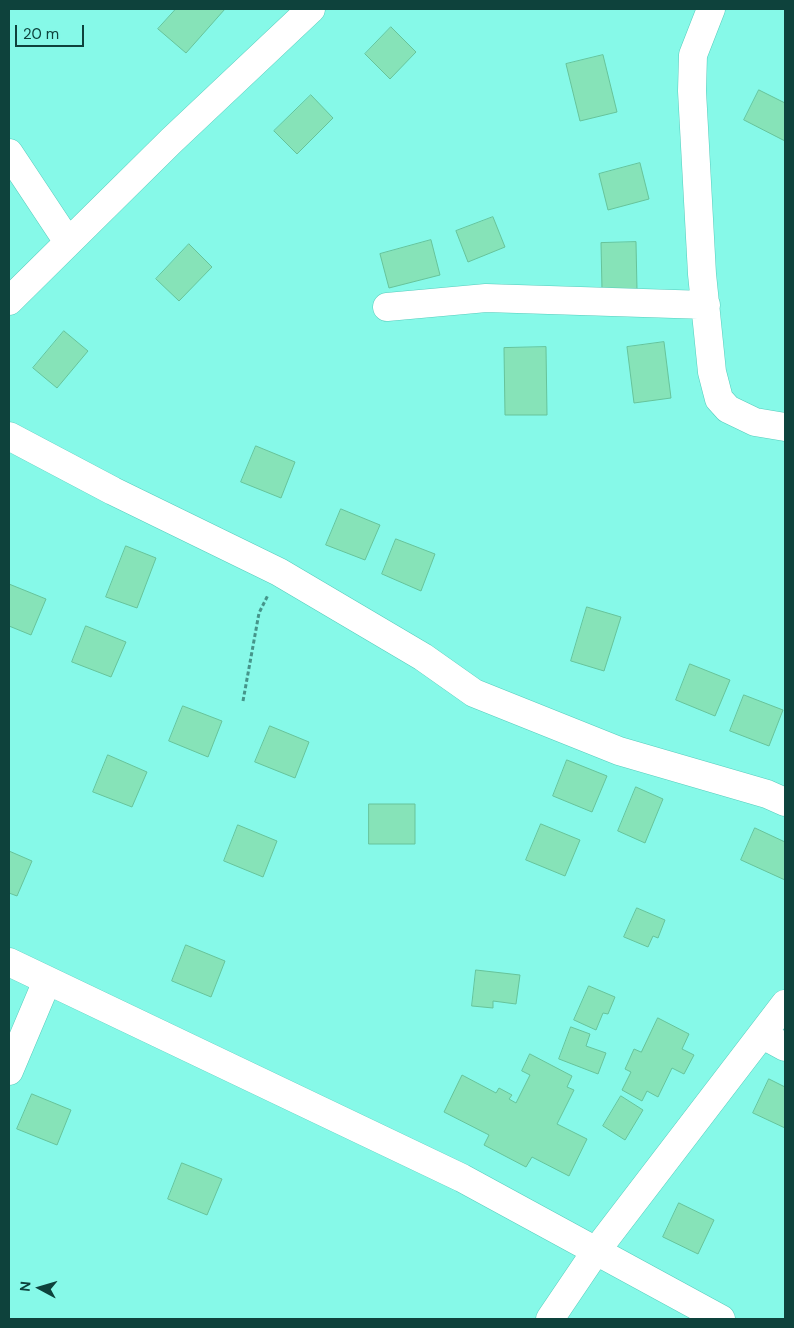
<!DOCTYPE html>
<style>
body{margin:0}
#map{position:relative;width:794px;height:1328px;overflow:hidden;background:#86f9e8;font-family:"DM Sans",sans-serif}
canvas{display:block}
.frame{position:absolute;inset:0;border:10px solid #0e423c;pointer-events:none}
.north{position:absolute;left:15px;top:1263px;width:50px;height:50px;-webkit-text-stroke:4px #86f9e8;paint-order:stroke;rotate:276deg;font-size:14px;font-weight:700;line-height:20px;text-align:center;color:#0e423c}
.north::after{content:'';display:block;margin:auto;width:18px;height:22px;background:#0e423c;clip-path:polygon(50% 0,100% 100%,50% 72%,0 100%)}
.scale{position:absolute;left:15px;top:25px;width:69px;height:22px;box-sizing:border-box;border:2px solid #0e423c;border-top:0;padding-left:6px;font-size:15px;line-height:18px;white-space:nowrap;color:#0e423c;-webkit-text-stroke:4px #86f9e8;paint-order:stroke}
</style>
<div id="map">
<canvas width="794" height="1328"></canvas>
<div class="frame"></div>
<div class="north">N</div>
<div class="scale">20 m</div>
</div>
<script>
const c = document.querySelector('canvas').getContext('2d');
c.lineJoin = 'round';
function fillPath(path, color) { c.fillStyle = color; c.fill(path, 'evenodd'); }
function trace(path, color, width, dash) { c.strokeStyle = color; c.lineWidth = width; c.lineCap = dash ? 'butt' : 'round'; c.setLineDash(dash || []); c.stroke(path); }
const building = new Path2D(`
 M176 9H225L186 53 158 29Z
 M391 27 416 52 390 79 365 54Z
 M603 55 617 112 580 121 566 64Z
 M759 90 785 103V141L744 120Z
 M311 95 333 118 297 154 274 131Z
 M640 163 649 199 608 210 599 174Z
 M493 217 505 247 468 262 456 231Z
 M431 240 440 275 389 288 380 254Z
 M636 242 637 290H602L601 243Z
 M189 244 212 267 179 301 156 279Z
 M64 331 88 351 57 388 33 368Z
 M664 342 671 398 634 403 627 347Z
 M546 347 547 415H505L504 348Z
 M256 446 295 462 281 498 241 482Z
 M341 509 380 525 365 560 326 545Z
 M396 539 435 554 421 591 382 574Z
 M126 546 156 558 137 608 106 597Z
 M9 584 46 599 31 635 9 626Z
 M587 607 621 617 604 671 571 661Z
 M86 626 126 642 111 677 72 662Z
 M690 664 730 680 715 716 676 700Z
 M744 695 783 710 769 746 730 731Z
 M183 706 222 721 208 757 169 741Z
 M270 726 309 742 295 778 255 762Z
 M108 755 147 772 132 807 93 792Z
 M567 760 607 776 592 812 553 796Z
 M636 787 663 799 645 843 618 831Z
 M369 804H415V844H369Z
 M541 824 580 840 565 876 526 860Z
 M238 825 277 841 263 877 224 861Z
 M755 828 785 842V880L741 860Z
 M9 851 32 861 17 896 9 893Z
 M637 908 665 920 658 938 653 936 648 947 624 937Z
 M186 945 225 961 211 997 172 981Z
 M476 970 520 975 516 1004 493 1001V1008L472 1006Z
 M589 986 615 997 608 1014 603 1013 596 1030 574 1020Z
 M658 1018 689 1034 682 1049 694 1055 684 1074 672 1068 658 1097 647 1091 642 1101 622 1090 631 1072 625 1069 634 1049 641 1052Z
 M571 1027 590 1034 586 1046 606 1053 598 1074 559 1059Z
 M530 1054 572 1076 567 1087 574 1090 557 1124 587 1139 569 1176 532 1157 526 1167 484 1145 489 1135 444 1112 462 1075 496 1093 499 1088 512 1095 509 1099 516 1103 530 1075 522 1071Z
 M769 1079 785 1087V1128L753 1113Z
 M32 1094 71 1110 57 1145 17 1129Z
 M621 1096 643 1110 625 1140 603 1126Z
 M182 1163 222 1179 207 1215 168 1199Z
 M679 1203 714 1220 698 1254 663 1237Z`);
const path = new Path2D(`
 M243 701 259 613 268 595`);
const minor = new Path2D(`
 M711 9 693 55 692 91 702 274 712 372 719 399 728 409 755 422 785 427
 M9 153 68 242
 M9 301 171 141 311 9
 M387 307 486 298 706 305
 M9 436 113 491 279 572 423 657 474 693 619 751 767 794 785 802
 M9 962 462 1178 721 1319
 M763 1035 785 1047
 M9 1071 47 981
 M550 1319 596 1251 785 1004`);
fillPath(building, '#86e3b8');
trace(building, '#66c39a', 1);
trace(minor, '#56ccbc', 29);
trace(path, '#45958a', 3, [4, 2.5]);
trace(minor, '#fff', 28);
</script>
